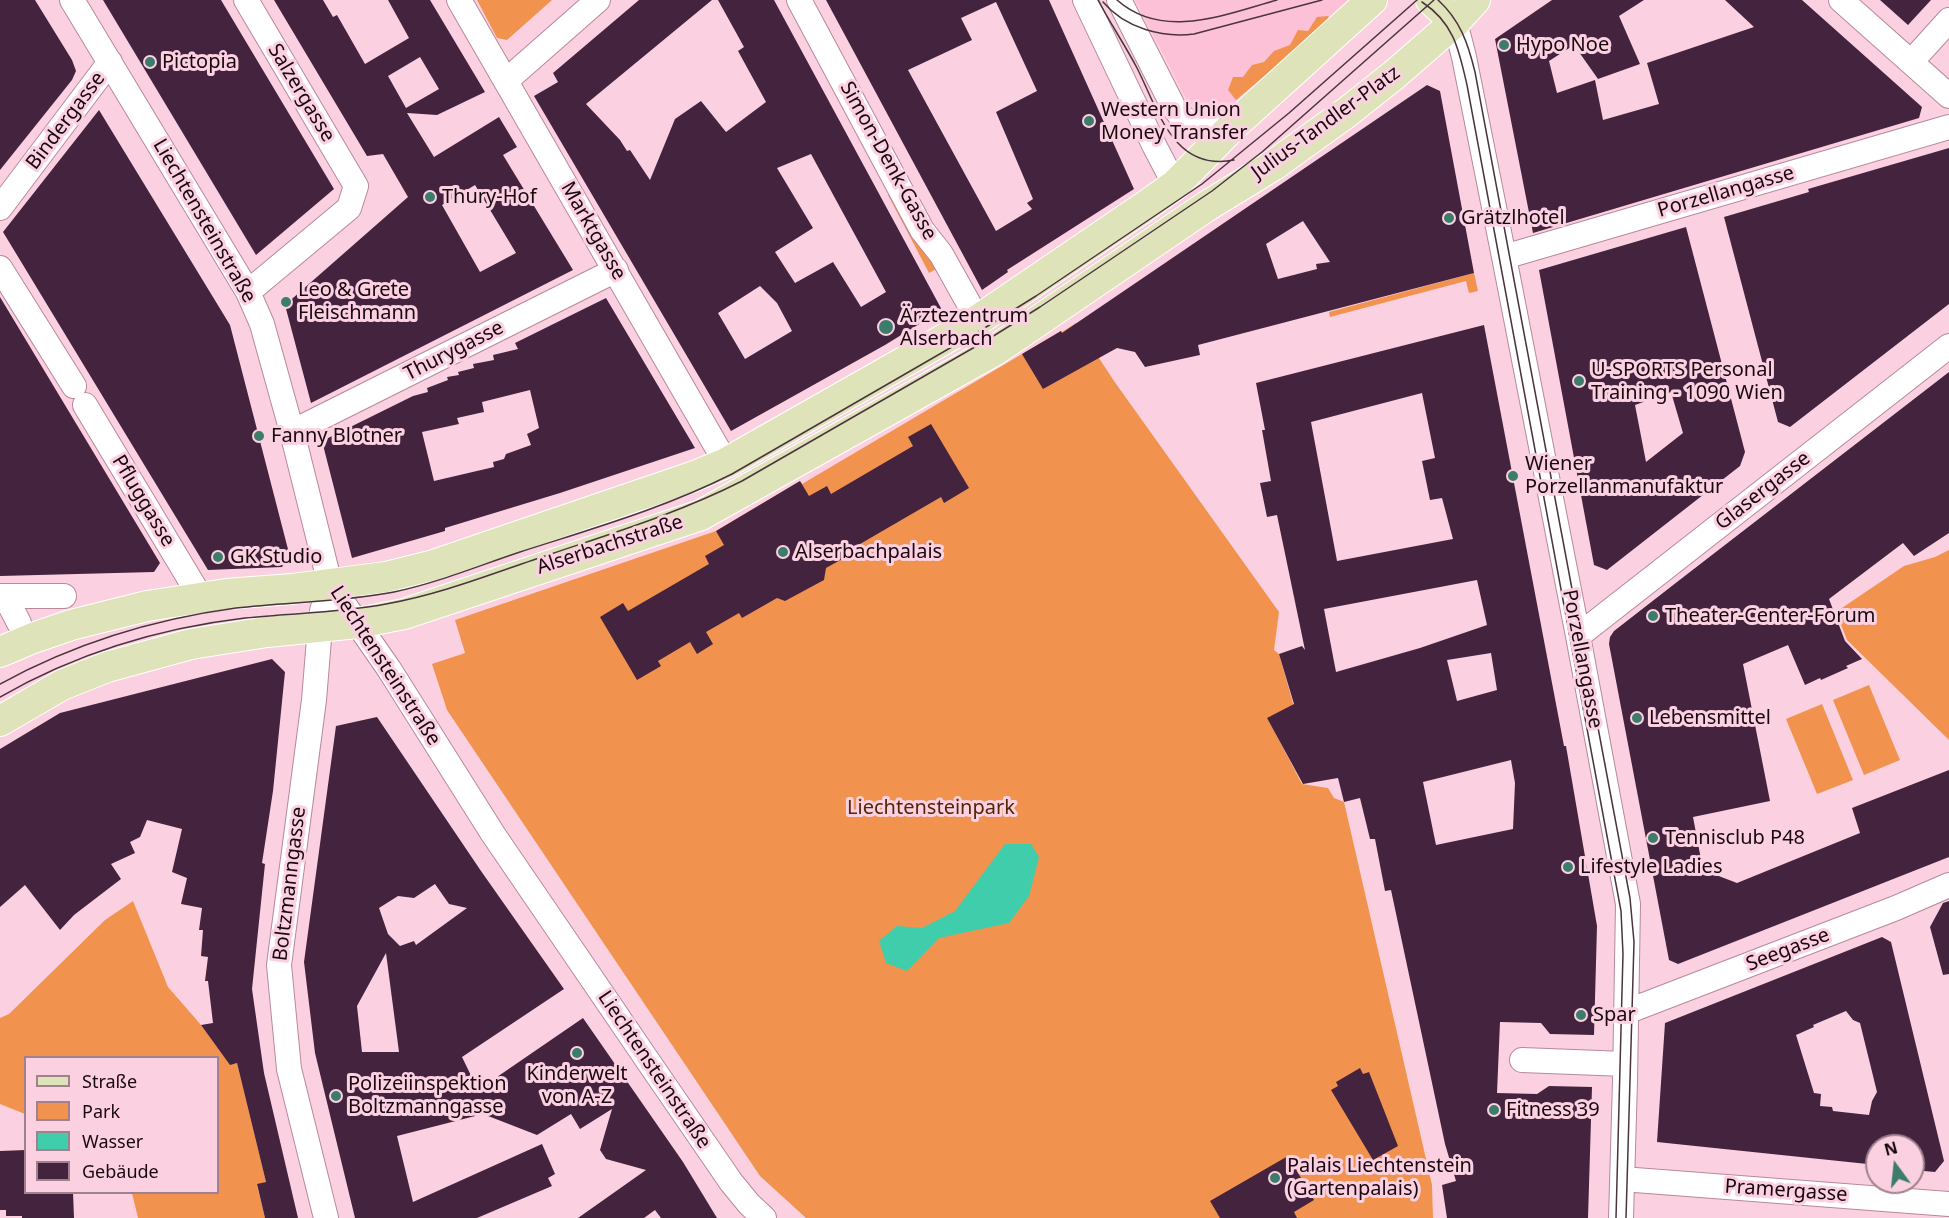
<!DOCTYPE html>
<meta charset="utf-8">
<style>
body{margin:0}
#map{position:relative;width:1949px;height:1218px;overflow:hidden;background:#fbd1e1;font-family:"Noto Sans",sans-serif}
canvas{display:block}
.legend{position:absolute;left:24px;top:1056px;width:195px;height:138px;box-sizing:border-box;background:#fbd1e1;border:2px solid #a1818d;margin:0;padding:8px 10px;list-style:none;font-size:18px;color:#19080f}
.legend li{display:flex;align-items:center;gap:12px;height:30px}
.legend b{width:30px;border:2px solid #a1818d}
.north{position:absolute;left:1865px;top:1134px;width:60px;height:60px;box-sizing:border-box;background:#fbd1e1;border:2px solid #a1818d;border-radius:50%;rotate:345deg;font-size:16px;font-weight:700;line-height:24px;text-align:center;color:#19080f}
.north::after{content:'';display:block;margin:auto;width:21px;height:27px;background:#3c7c6b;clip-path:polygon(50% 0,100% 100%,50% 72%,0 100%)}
</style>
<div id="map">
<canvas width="1949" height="1218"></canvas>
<ul class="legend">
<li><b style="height:8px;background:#dfe3ba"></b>Straße</li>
<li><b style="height:16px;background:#f2924f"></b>Park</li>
<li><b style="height:16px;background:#3fcdac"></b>Wasser</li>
<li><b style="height:16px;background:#44233e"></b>Gebäude</li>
</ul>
<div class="north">N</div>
</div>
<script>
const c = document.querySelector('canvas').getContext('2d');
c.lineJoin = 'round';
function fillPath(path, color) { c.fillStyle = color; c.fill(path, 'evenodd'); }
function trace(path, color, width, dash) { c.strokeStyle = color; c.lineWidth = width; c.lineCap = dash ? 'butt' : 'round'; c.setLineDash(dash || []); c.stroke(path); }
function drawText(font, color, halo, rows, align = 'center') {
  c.font = font + ' "Noto Sans",sans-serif'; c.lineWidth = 6; c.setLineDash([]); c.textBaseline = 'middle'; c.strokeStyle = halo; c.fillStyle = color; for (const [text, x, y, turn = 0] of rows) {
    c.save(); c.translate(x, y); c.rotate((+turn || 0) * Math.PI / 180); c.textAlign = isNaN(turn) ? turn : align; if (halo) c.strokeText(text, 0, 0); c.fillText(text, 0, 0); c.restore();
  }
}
const built = new Path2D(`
 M1135 0H1354L1234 103 1223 111 1214 113 1199 110 1187 100Z`);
const green = new Path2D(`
 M477 0H552L507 40 497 38Z
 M1328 16 1331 20 1236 100 1228 90 1233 77H1243L1252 65 1264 62 1274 51 1290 45 1298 30 1308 31 1317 17Z
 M893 193 938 268 929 273 888 195Z
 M1474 273 1478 291 1469 293 1466 281 1330 317 1329 312Z
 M1076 323 1114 381 1279 612 1274 650 1279 654 1304 742 1268 719 1302 784 1328 788 1334 798 1344 802 1432 1185 1433 1218H806L760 1176 447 710 432 664 465 653 455 620 716 531 800 481 802 484 1061 331 1062 332Z
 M1949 550V740L1847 640 1836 612 1904 566 1935 557Z
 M1869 685 1900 760 1864 775 1833 700Z
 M1822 704 1853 780 1817 794 1786 719Z
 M133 901 168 987 201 1025 230 1064 237 1063 266 1182 257 1185 265 1218H138L132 1193 218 1192V1058H26L25 1114 0 1104V1018L9 1014 105 920Z`);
const water = new Path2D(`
 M1005 844H1031L1039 857 1029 896 1009 923 939 938 907 971 886 963 879 941 897 926 922 928 955 911Z`);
const building = new Path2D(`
 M0 0H35L72 60 76 71 72 80 0 170Z
 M103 0H221L334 189 256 255Z
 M274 0H323L333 17 337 15 365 64 409 38 388 0H430L485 92 437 115 407 113 434 157 499 117 517 147 503 155 573 270 311 403 285 305 408 197 383 154 367 156ZM420 57 439 89 406 108 388 76ZM475 185 516 253 480 272 442 205Z
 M639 0H712L586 104 620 140 627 151 630 150 650 180 675 119 701 101 726 132 766 102 738 51 744 47 718 0H774L942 310 885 345 731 431 534 96 558 82 553 73ZM811 154 886 292 861 307 833 262 795 283 775 252 813 228 777 168ZM760 286 777 303 792 331 745 359 718 313Z
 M826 0H1049L1134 189 1007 270 1008 272 982 290ZM996 2 1037 91 996 112 1033 199 1027 203 1032 209 996 231 908 70 972 40 961 18Z
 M1552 0H1644L1619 16 1640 64 1598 79 1574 45 1549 61 1557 93 1595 80 1603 120 1659 104 1647 63 1754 27 1725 0H1802L1922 107 1919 118 1533 233 1495 39Z
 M1880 0H1931L1908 25Z
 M1427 85 1440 91 1474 273 1198 345 1200 355 1145 367 1135 352 1117 348 1043 389 1022 354 1061 331 1062 333ZM1303 221 1330 262 1316 264 1317 269 1278 279 1266 244Z
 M99 110 230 325 290 557 282 567 208 570 3 232Z
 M1949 148V304L1790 427 1778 422 1724 217 1809 192 1808 189Z
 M1686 227 1745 452 1740 466 1607 570 1594 565 1539 270ZM1671 392 1683 433 1646 462 1635 405Z
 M0 297 160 563 154 572 0 576Z
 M606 298 695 448 560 493 445 528V531L352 558 322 441 413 396 428 392 427 388 448 380 447 377 459 375 458 372 474 368 473 364 494 360 493 355 518 349 515 343ZM530 390 539 428 527 434 531 445 506 454 504 459 493 462 494 467 434 481 422 432 459 424 457 418 484 412 482 402Z
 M1484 325 1564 746H1566L1597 926 1594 1035 1550 1034 1541 1023 1500 1022 1497 1093 1537 1094 1549 1086 1592 1087 1588 1218H1447L1442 1185 1456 1181 1445 1144 1391 890 1385 891 1375 839H1370L1360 798 1344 802 1338 778 1303 784 1267 718 1294 704 1279 654 1302 646 1305 650 1277 515 1267 517 1260 483 1271 481 1262 430H1265L1256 383ZM1422 393 1435 458 1422 461 1430 500 1442 498 1453 539 1337 561 1311 422ZM1477 580 1487 625 1420 648 1336 672 1324 609ZM1491 653 1497 690 1457 701 1447 660ZM1511 760 1515 783 1513 829 1436 845 1423 782Z
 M1949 372V533L1914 556 1903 543 1829 599 1845 641 1862 659 1846 666 1848 668 1821 680 1820 678 1805 685 1788 645 1743 664 1770 801 1693 817 1703 870 1737 883 1860 833 1852 808 1949 770V857L1678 964 1669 960 1609 644 1610 637 1614 631 1677 582Z
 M931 424 969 488 944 503 941 497 860 544 862 548 826 568 824 580 785 601 777 598 742 618 739 613 706 632 713 644 697 654 690 642 658 661 661 666 637 680 600 617 623 603 628 611 709 564 705 556 724 545 716 531 800 481 809 496 827 486 831 494 913 446 908 437Z
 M272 659 285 672 273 791 262 863 265 864 252 989 264 1073 298 1218H265L257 1184 266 1182 237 1063 230 1065 201 1025 213 1023 208 981H205L208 957 201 956 203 930H199L202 908 181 904 187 878 172 872 182 829 147 820 140 837 130 842 135 853 111 864 121 879 74 915 60 930 25 885 0 907V749L60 713Z
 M377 717 481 871 564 989 462 1057 478 1090 583 1018 683 1162 717 1218H661L655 1210 644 1218H578L646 1170 606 1159 600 1150 612 1109 580 1129 571 1114 537 1135 483 1114 397 1136 413 1202 542 1144 555 1174 548 1178 552 1186 477 1218H355L315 1053 304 962 336 726ZM435 884 449 904 467 908 416 945 414 941 400 946 388 934 379 908 398 896 414 898ZM386 953 399 1052H362L357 1006Z
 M1949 901V974L1943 975 1930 927 1943 903Z
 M1882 937 1891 942 1944 1161 1935 1172 1913 1170V1146H1877V1165L1657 1142 1665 1023ZM1846 1011 1853 1020 1860 1023 1877 1092 1872 1101 1869 1115 1833 1111 1832 1107 1820 1106 1821 1094 1814 1093 1796 1035 1814 1027 1813 1025Z
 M1360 1068 1363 1074 1369 1072 1398 1146 1373 1160 1331 1090 1338 1086 1336 1082Z
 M26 1150V1192H73L74 1218H22V1216H6V1210H0V1151Z
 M1288 1156 1314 1200 1294 1212 1297 1218H1220L1210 1201Z`);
const minor = new Path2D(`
 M72 0 248 292 262 324 292 432 330 584 389 669 493 834 650 1064 731 1182 749 1204 764 1218
 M246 0 356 186 349 208 248 292
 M459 0 726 463
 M799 0 922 230 941 254 978 320
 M1085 0 1155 147 1175 185
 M1119 0 1173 106C1187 129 1210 129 1234 125
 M1841 0 1949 96
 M1455 22 1464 57 1504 257 1578 636 1628 904 1625 1081 1621 1218
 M1911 62 1949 20
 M507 80 598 0
 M0 208 110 62
 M1504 257 1949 127
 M0 268 74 386
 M85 405 201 598
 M292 432 616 270
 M0 596H5L19 623
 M5 596H64
 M1578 636 1949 346
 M1626 1012 1896 908 1949 885
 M1522 1060 1625 1064
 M1622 1179 1949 1204
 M326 1218 289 1069 279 965 314 700 320 627 322 611 330 584`);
const major = new Path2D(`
 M1431 0 1455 22
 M0 652 33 638 71 625 147 606 226 594 292 589 386 577 434 565 692 477 726 463 978 320 1147 205 1175 185 1234 125 1372 0
 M0 721 62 685 107 667 191 644 267 632 358 623 404 614 701 515 994 351 1207 206 1274 165 1346 113 1394 75 1455 22 1475 0`);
const tram = new Path2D(`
 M1098 0C1110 23 1125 45 1137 68 1158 109 1173 172 1234 160
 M1117 0C1163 41 1226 14 1277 0
 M1438 0C1460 20 1468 43 1475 72L1630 898 1634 942 1626 1218
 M1103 2C1125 28 1162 38 1194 34L1322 0
 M1422 2C1454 23 1459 50 1467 85L1621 911 1623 954 1616 1218
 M0 684C73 644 154 619 236 608 289 602 342 602 394 592 437 583 478 566 520 552 591 529 665 508 732 474L983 329 1036 296 1202 184 1289 113 1417 0
 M0 697C75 654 160 628 245 618 292 613 340 613 386 604 443 594 496 572 551 554 616 532 681 512 742 481L987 340 1040 307 1212 191 1262 152 1434 0`);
const markers = [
 [1504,45,6,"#3c7c6b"],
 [150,62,6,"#3c7c6b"],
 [1089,121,6,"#3c7c6b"],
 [430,197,6,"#3c7c6b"],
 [1449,218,6,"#3c7c6b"],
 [286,302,6,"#3c7c6b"],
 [886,327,8,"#3c7c6b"],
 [1579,381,6,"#3c7c6b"],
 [259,436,6,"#3c7c6b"],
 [1513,476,6,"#3c7c6b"],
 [783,552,6,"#3c7c6b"],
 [218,557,6,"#3c7c6b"],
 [1653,616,6,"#3c7c6b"],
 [1637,718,6,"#3c7c6b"],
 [1653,838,6,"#3c7c6b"],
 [1568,867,6,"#3c7c6b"],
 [1581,1015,6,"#3c7c6b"],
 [577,1053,6,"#3c7c6b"],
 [336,1096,6,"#3c7c6b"],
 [1494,1110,6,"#3c7c6b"],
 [1275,1178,6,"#3c7c6b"]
];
const poiNames = [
 ["Hypo Noe",1516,45],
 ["Pictopia",162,62],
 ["Western Union",1101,110],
 ["Money Transfer",1101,133],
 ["Thury-Hof",442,197],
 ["Grätzlhotel",1461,218],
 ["Leo & Grete",298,290],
 ["Fleischmann",298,313],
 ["Ärztezentrum",900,316],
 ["Alserbach",900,339],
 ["U-SPORTS Personal",1591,370],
 ["Training - 1090 Wien",1591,393],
 ["Fanny Blotner",271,436],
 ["Wiener",1525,464],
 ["Porzellanmanufaktur",1525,487],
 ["Alserbachpalais",795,552],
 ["GK Studio",230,557],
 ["Theater-Center-Forum",1665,616],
 ["Lebensmittel",1649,718],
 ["Tennisclub P48",1665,838],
 ["Lifestyle Ladies",1580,867],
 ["Spar",1593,1015],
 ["Kinderwelt",577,1074,"center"],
 ["von A-Z",577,1097,"center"],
 ["Polizeiinspektion",348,1084],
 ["Boltzmanngasse",348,1107],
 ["Fitness 39",1506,1110],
 ["Palais Liechtenstein",1287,1166],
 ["(Gartenpalais)",1287,1189]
];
const streetNames = [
 ["Salzergasse",301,93,59],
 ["Bindergasse",66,121,-53],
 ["Julius-Tandler-Platz",1326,123,-36],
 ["Simon-Denk-Gasse",888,161,61],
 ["Porzellangasse",1726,192,-16],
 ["Liechtensteinstraße",204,221,60],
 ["Marktgasse",593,231,60],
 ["Thurygasse",454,351,-27],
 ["Glasergasse",1763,491,-38],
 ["Pfluggasse",143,501,59],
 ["Alserbachstraße",610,545,-18],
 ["Porzellangasse",1582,659,79],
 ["Liechtensteinstraße",385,666,57],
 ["Boltzmanngasse",290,884,-83],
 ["Seegasse",1788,950,-21],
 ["Liechtensteinstraße",654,1070,56],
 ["Pramergasse",1786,1191,4]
];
const parkNames = [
 ["Liechtensteinpark",931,808]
];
fillPath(built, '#fcc0d7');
fillPath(green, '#f2924f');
fillPath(water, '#3fcdac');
fillPath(building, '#44233e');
trace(minor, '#b8889b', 26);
trace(major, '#fff', 32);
trace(minor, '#fff', 24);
trace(major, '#dfe3ba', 30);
trace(tram, '#4b343d', 1.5);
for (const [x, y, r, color] of markers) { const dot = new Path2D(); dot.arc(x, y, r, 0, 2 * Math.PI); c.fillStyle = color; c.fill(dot); trace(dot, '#fbd1e1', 2); }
drawText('20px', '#19080f', '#fbd1e1', poiNames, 'left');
drawText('20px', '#19080f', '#fbd1e1', streetNames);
drawText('20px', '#502604', '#fbd1e1', parkNames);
</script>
